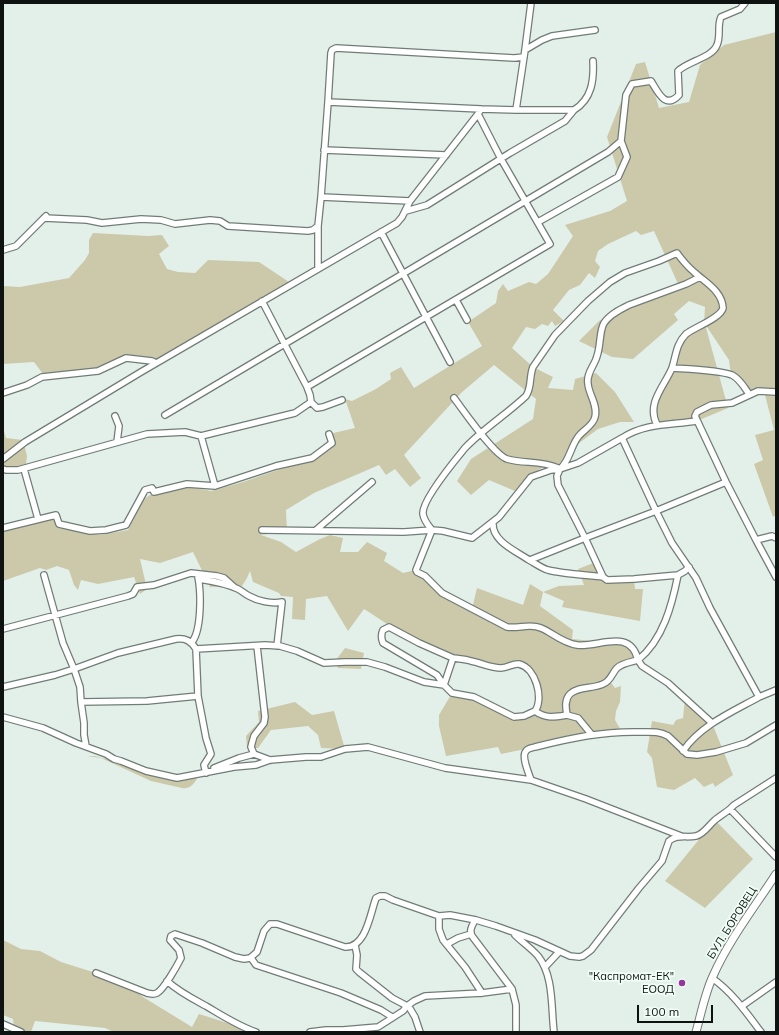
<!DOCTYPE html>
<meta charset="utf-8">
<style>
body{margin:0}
#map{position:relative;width:779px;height:1035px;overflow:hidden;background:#e3f0ea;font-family:Mulish,sans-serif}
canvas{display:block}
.frame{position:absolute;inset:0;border:4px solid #0e1311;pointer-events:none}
.scale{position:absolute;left:637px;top:1005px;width:76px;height:18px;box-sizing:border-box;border:2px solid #0e1311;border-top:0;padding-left:5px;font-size:12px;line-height:14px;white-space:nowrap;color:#0e1311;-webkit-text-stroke:3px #f1fef7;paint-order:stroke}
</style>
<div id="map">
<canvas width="779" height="1035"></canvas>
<div class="frame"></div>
<div class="scale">100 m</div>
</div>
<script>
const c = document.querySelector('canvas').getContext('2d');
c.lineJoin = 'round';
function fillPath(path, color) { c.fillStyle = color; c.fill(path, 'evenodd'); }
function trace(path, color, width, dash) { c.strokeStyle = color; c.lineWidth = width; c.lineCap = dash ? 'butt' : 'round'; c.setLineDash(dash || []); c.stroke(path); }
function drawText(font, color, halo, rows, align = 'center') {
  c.font = font + ' Mulish,sans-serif'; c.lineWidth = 3.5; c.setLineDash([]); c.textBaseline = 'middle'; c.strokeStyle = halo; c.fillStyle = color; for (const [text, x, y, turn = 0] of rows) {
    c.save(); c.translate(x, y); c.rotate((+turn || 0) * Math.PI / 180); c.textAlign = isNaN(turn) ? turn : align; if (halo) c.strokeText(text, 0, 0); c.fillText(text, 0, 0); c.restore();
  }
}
const green = new Path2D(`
 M776 32V515L773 517 754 464 763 460 755 435 774 430 764 391 751 393 731 375 729 360 705 324 728 408 697 421 657 425 653 409 682 340 704 323 705 307 689 301 674 314 678 320 633 359 612 357 579 341 599 321 679 286 654 231 641 235 636 231 608 244 598 251 595 261 600 267 595 278 589 273 580 285 569 290 553 310 564 321 555 326 552 321 548 326 542 324 535 329 526 327 512 348 533 367 553 377 548 388 573 390 575 379 596 373 615 392 634 422H620L598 429 567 452 560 469 548 465C533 472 525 478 515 491L489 480 471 495 457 481 471 459 533 419 536 399 494 365 461 393 404 455 421 478 410 487 395 469 386 475 379 465 314 493 286 510 287 531 261 535 281 542 296 552 320 539 330 535 343 538 340 552H358L367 542 387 553 384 561 403 573 416 570 435 587 472 609 477 588 523 605 530 584 543 592 559 586 584 585 578 569 596 562 603 577 634 579 635 589H643L640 621 562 607 564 601 543 592 540 606 573 630 572 639 627 644 638 660 620 665 609 680 615 688 621 686 620 702 616 711 615 720 622 732 535 747 501 754 498 747 446 756 439 726V715L452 693 474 697 510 716 535 711 537 684 524 666C490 668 450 659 419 643 400 634 382 620 364 609L348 631 327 596 306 599 305 620 292 619 293 597 281 596 279 593 253 582 250 571 247 578 242 586 210 587 193 552 160 563 140 559 147 589 140 594 134 577 98 584 81 580 78 590 74 585 69 570 57 566 46 570 40 568 3 581V531L55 519 58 528 100 535 128 530 144 499 150 495 190 487 211 491 243 482 312 458 335 445 329 434 355 428 345 399 352 401 376 389 391 379 390 373 401 367 414 388 482 346 468 322 496 303 498 291 503 284 508 291 529 282 536 284 548 274 573 236 565 225 610 211 627 201 607 137 636 64 645 62 659 108 689 102 700 65 724 45Z
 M93 233 148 236 162 235 169 246 159 254 167 269 178 272 195 273 208 260 259 262 292 284 162 359 126 358 96 370 43 374 34 362 3 364V286L20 287 69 278 85 260 89 253V240Z
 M3 428 6 438 23 440 27 456 26 464 3 470Z
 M345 648 364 653 361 669 338 668 336 660Z
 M685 698 712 723 733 775 715 787 713 783 704 787 695 778 674 790 657 787 652 758 647 752 652 721 673 725 676 720 683 718Z
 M295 702 312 715 334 711 345 749 321 748 318 735 308 726 271 730 258 748H247L246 736 259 722 258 711Z
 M87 756H95L120 763 146 774 187 776 201 773C195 780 193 790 182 788L151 781 101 758Z
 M715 820 753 859 705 908 665 881Z
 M3 940 21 949 40 951 61 962 96 973 133 988 143 997 192 1027 199 1014 256 1032H114L105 1028 35 1021 31 1032H21L14 1028 13 1019 3 1015Z`);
const minor = new Path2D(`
 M525 50 542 40 552 36 595 30
 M328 102 331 53 332 50 336 48 514 58 524 57
 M574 110C592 99 594 80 593 61
 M324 150 446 155
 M321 197 328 102 481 109
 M406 211 427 205 510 153 565 121 574 110H516
 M44 218 87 220 102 223 141 219 161 220 175 224 210 220 220 221 228 226 308 231 313 230 318 226 321 197 410 201 478 114 481 109 516 110 525 50 531 3
 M538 222 618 177 627 157 621 141
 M381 232 450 362
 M3 250 16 246 46 216
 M318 268V226
 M456 300 467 320
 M262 301 307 387 310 395 311 402
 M672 368C687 369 719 370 732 375 740 379 744 387 749 394
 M307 387 550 244 501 159 478 114
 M3 393 27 385 42 377 98 371 126 358 152 361 156 363
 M454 398C464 411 493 454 507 459 524 464 541 460 558 468
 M165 415 608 152 621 141 626 95 632 84 651 81C658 92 665 110 679 95L678 71C688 61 712 58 717 45 721 36 717 25 721 17L740 9 745 3
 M115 416 119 426 117 442
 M201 436 215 486
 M3 459 25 442 141 372 397 223 402 217 410 201
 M3 469 6 470H18L147 434 185 432 201 436 295 413 311 402 317 408 323 407 342 400
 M24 469 38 519
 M726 482 656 511 672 543 696 578 710 608 759 697 776 690
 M493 522C491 541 516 551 529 560 535 563 541 568 548 570 564 574 587 575 603 577
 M3 528 56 515 59 524 90 531 106 530 126 525 145 490 152 488 154 492 187 484 215 486 276 466 312 458 332 443 329 434
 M262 530 404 532 432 530 443 531 472 538 499 517 531 477 551 470 560 469C570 460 570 448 578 437 583 430 593 426 595 417 598 405 589 395 588 384 586 373 595 365 597 356 601 345 599 332 604 323 610 314 621 309 629 305L686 284 700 277
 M316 530 372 482
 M432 530C428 525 424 521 423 514 421 501 456 459 465 448 483 429 507 414 526 396 532 387 529 377 533 367L555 335 588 301 610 282 625 273 659 261 677 253C682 260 687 266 694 272 706 283 722 291 723 308 721 318 695 327 686 334 676 344 676 356 672 368 664 387 646 403 657 425
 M432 530 416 570 417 572 425 576 442 593 507 627C518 629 530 623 541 628 553 633 562 643 577 645 598 648 630 627 638 660 631 662 622 663 617 668 612 673 611 681 603 684 593 689 578 686 570 694 564 700 566 709 567 715L578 718 592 735
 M776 538 772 536 756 540 776 577
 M756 540 726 482 695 416 697 412 711 405 732 403 758 391 776 392
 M530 560 585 538 558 485 557 476 560 469 578 463 622 438
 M689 567 685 571 678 575C672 605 663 640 638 660L642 666 668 683 712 723
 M678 575 634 579 607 580 603 577 585 538 656 511 622 438C645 423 671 425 697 421
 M199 579C212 581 226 583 238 589 242 591 245 594 249 596 258 601 271 604 282 602L277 646
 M3 629 128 596 133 594 137 587 154 585 191 573 217 576 224 578 234 587
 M191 643C202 632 201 592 198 577
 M257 646 265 717 264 723 254 736 252 743 251 747 254 754 270 760
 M3 687 55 675 74 669 63 643 44 575
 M81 702 80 687 74 669 118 653 176 639C186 638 191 641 196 649
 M535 711 524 716 514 717 474 697 452 693 444 685 453 658C459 659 465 659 471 661 481 663 491 668 501 668 508 668 513 663 519 664 536 668 544 699 535 711 546 719 555 717 567 715
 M3 717 43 728 76 743 106 754 114 759 121 761 146 771 177 778 234 767 256 765 270 760 306 757H321L345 749 368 747 445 768 531 780
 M86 746 84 735V723L81 702 147 701 198 696
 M683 751C701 725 732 712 759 697
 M214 768 239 758 254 754
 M206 773 204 765 211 754 206 738 198 696 196 649 265 645 280 646 297 651 324 663 345 662H367L385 667 424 682 444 685 437 675 383 643C381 638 381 634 383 630L389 627 419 643 453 658
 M776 778 734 805 730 809 776 857
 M681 836 586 799 531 780C529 774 521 756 526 751 528 748 532 748 535 747 571 738 603 731 640 732 650 732 659 731 668 736L687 754 697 755 716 752 746 743 776 725
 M439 916V929L443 940 465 967 482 993
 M475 920C472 926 469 930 472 936L512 989 516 1005V1032
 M515 935C522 942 532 949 538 956 554 976 551 1008 554 1032
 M447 944 458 938 471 934
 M355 945 357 955 356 969 359 972 392 998 409 1007 415 1017 420 1032
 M251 958 256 965 341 993 381 1010 392 1017
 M545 967 559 952
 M96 973 147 993C151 994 153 995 157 993 164 989 177 966 181 958L179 950 170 940 171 936 175 934 202 943 235 957 244 959 250 958 257 952 264 931 270 924H277L345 947C366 948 370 914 376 898L380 896H385L393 900 439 916 450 915 476 920 496 926 535 940 570 956 579 957 583 956 591 950 639 888 662 861 669 841C677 834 686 838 696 836 704 834 708 826 715 820 720 816 725 813 730 809
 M712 978C732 992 746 1012 761 1032
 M167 981C179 992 193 999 206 1006 223 1016 238 1026 256 1032
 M742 1006 776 982
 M3 1024 21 1032
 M310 1032 326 1030H343L378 1027 403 1011 407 1006 414 1001 425 996 482 993 512 989`);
const tertiary = new Path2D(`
 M696 1032C701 1014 705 993 713 976 729 940 754 908 776 874`);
const markers = [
 [682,983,4,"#95369e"]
];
const streetNames = [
 ["БУЛ. БОРОВЕЦ",732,923,-58]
];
const poiNames = [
 ["\"Каспромат-ЕК\"",674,977],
 ["ЕООД",674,990]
];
fillPath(green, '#ccc8aa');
trace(minor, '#717c77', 8);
trace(tertiary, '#717c77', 9);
trace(minor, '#fff', 5.5);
trace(tertiary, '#fff', 7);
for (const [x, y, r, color] of markers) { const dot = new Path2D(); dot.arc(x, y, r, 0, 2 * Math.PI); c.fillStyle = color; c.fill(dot); trace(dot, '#f1fef7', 1.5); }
drawText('11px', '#0e1311', '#f1fef7', streetNames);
drawText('11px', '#0e1311', '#f1fef7', poiNames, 'right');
</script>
